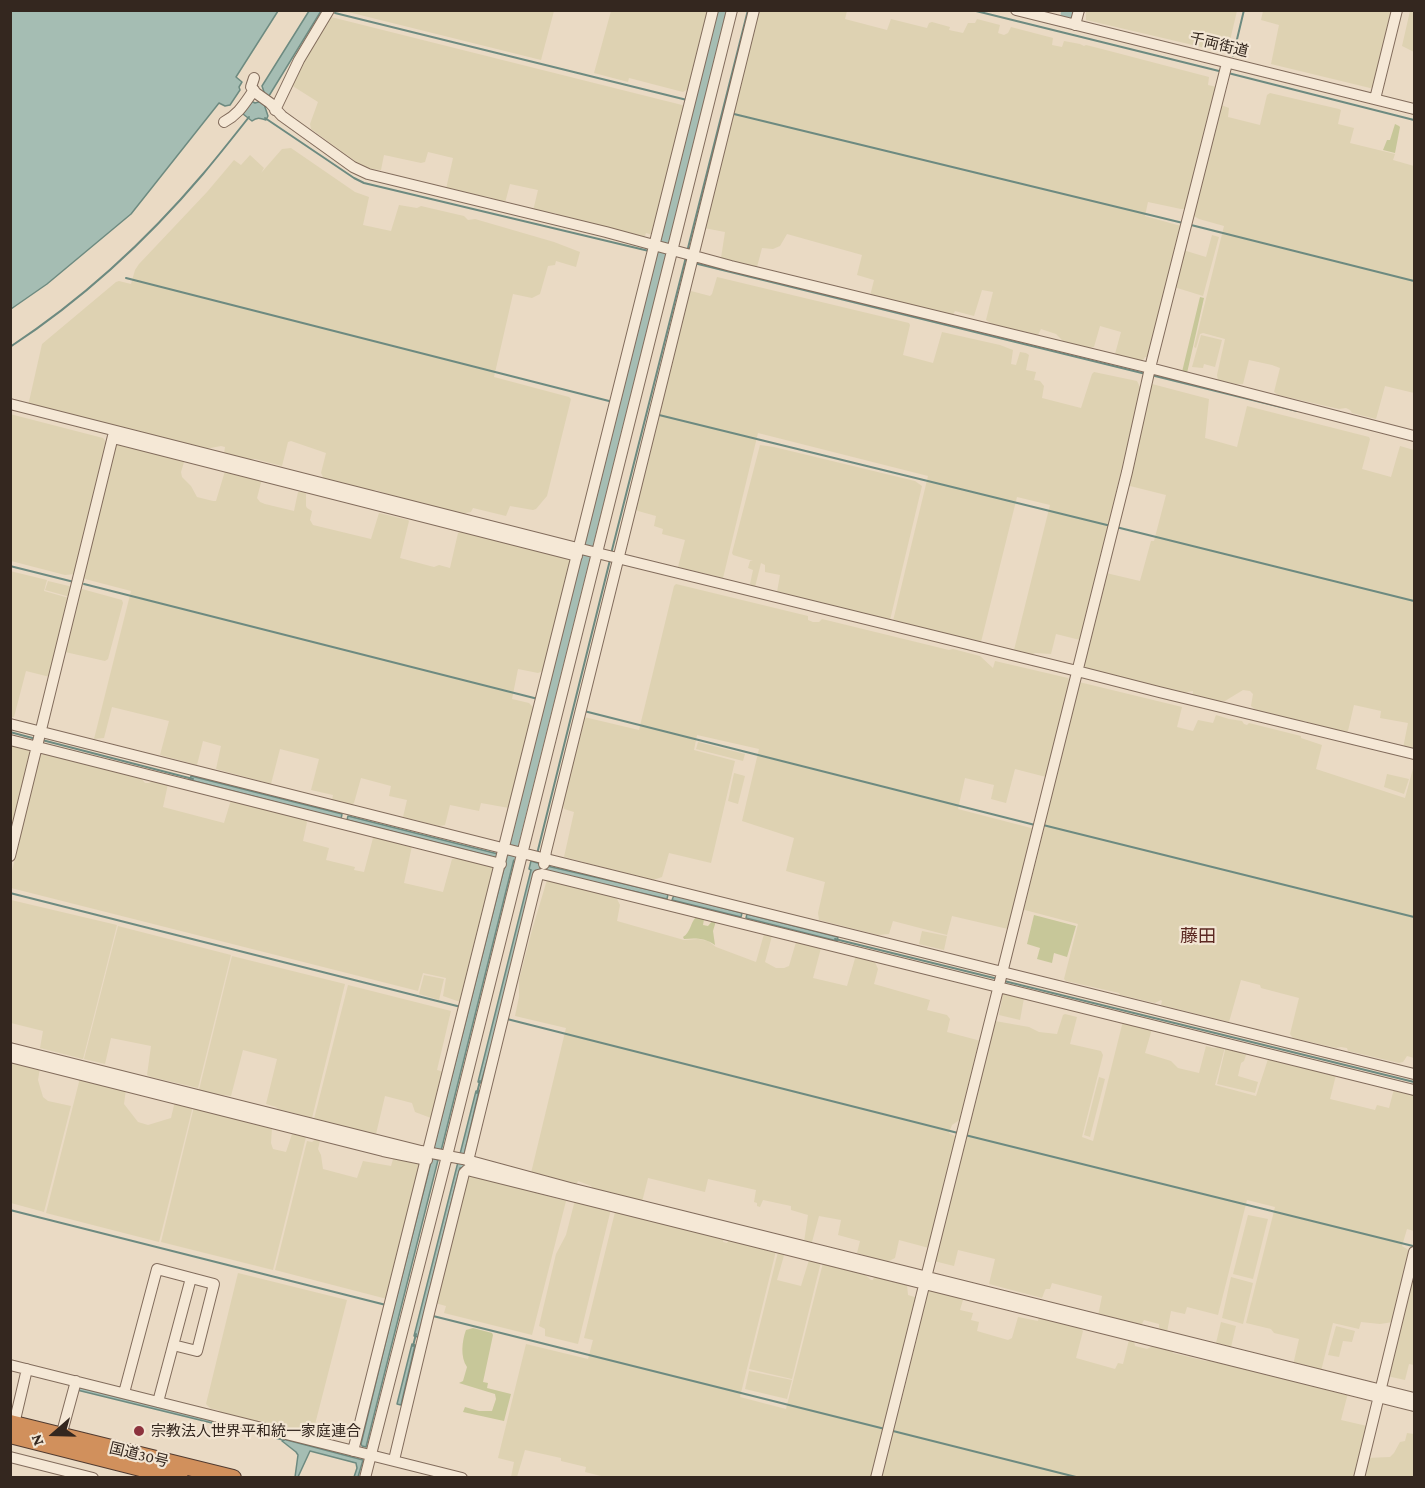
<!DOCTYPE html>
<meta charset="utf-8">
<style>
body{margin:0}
#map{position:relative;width:1425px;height:1488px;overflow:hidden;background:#eadac4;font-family:"Crimson Pro",serif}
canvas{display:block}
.frame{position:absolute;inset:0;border:12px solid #34271f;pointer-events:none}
.north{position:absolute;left:24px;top:1404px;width:60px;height:60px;-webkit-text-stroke:4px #f2e5d3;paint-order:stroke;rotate:250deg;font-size:16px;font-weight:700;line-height:24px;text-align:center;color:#34271f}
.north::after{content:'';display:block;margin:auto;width:21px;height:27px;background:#34271f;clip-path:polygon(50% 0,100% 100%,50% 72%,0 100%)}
</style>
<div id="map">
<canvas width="1425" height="1488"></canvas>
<div class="frame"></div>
<div class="north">N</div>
</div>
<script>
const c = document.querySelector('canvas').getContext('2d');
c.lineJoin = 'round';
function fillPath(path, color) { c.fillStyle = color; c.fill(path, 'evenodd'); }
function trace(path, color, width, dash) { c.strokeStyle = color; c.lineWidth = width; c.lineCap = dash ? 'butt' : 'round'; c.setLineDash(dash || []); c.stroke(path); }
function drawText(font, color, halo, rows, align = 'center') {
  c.font = font + ' "Crimson Pro","Noto Sans JP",serif'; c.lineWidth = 4.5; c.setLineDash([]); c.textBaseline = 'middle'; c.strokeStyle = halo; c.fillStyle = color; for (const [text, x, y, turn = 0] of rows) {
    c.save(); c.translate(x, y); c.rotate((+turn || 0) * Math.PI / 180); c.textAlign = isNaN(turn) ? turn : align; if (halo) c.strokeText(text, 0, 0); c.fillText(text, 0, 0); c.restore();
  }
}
const farmland = new Path2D(`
 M777 10 788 12 791 10 847 11 845 19 887 30 891 19 927 28 929 23 932 22 950 27 949 30 963 33 968 23H975L977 19 1000 25 998 33 1004 35 1008 33 1011 27 1053 38 1052 45 1062 47 1064 41 1080 44 1084 46 1086 45 1102 49 1209 77 1208 85 1217 87 1185 209H1181L1148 202 1145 216 1181 226 1149 357H1145L1144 359 1140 361 1115 354 1121 332 1100 326 1094 347 1088 348 1070 344 1063 341 1056 334 1041 329 1038 335 992 324 986 320 993 292 982 290 974 316 955 311 953 315 870 296 874 280 857 275 862 255 787 234 780 246 773 249 762 248 757 267 721 258 725 232 704 228 732 120 758 11Z
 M344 11H554L541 60Z
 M611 11H709L688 89 683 92 629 78 628 82 594 73Z
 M1086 11V10L1237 11 1227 53 1086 20Z
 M1263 11H1391L1373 87 1370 88 1271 64 1279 25 1261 20Z
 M1410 11H1414V52L1402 46Z
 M331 17 682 105 686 107 653 235 646 233 644 239 557 217V214L555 213 533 211 538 190 510 184 505 203 489 197 467 194V192L462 193 446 189 453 158 428 152 425 162 421 163 384 155 381 170 369 169 359 164 311 129 310 124 318 102 291 85 302 63Z
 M1270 93 1339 109 1341 110 1338 124 1354 128 1350 143 1395 154 1393 160 1414 166V393L1385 386 1376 419 1352 413 1350 410 1346 408 1339 409 1278 395 1274 392 1280 368 1272 365 1249 360 1243 384H1236L1218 380 1217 375 1225 339 1203 333 1200 334 1196 348 1194 347 1224 226 1199 219 1192 215 1221 105 1229 108 1228 117 1260 125 1267 95Z
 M291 148 355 192 369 197 363 225 391 231 399 205 417 208 421 206 464 216 468 220 475 219 554 242 580 252 576 267 556 261 555 265 548 266 540 294 532 298 513 294 494 377 569 397 571 399 547 496 536 509 533 510 510 506 506 516 473 508 471 512 466 513 463 516 392 496 376 490 369 491 324 479 321 473 326 453 291 441 288 442 282 466 255 459 246 460 224 454 225 447 221 446 205 449 128 430 124 427H113L28 406 42 344 116 282 119 281 131 284 135 270 139 264 207 192 234 160 241 165 250 155 264 168 261 173 282 149Z
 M1212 235 1219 237 1203 296 1174 287 1183 250 1206 257Z
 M717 277 909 323 910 325 903 355 933 363 942 332 1000 345 1013 350 1011 364 1016 365 1020 352 1026 353 1029 355 1026 370 1036 372 1034 380 1040 381 1044 386 1042 398 1081 408 1092 374 1094 372 1137 381 1141 389 1080 640 1056 634 1051 654 1035 653 1031 655 1014 650 1050 505 1017 497 981 642 893 621 928 476 758 433 723 578 678 567 685 540 662 534 663 529 654 526 656 516 638 511 636 509 661 410 659 406 689 293 691 291 710 296 712 294Z
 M1201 335 1222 340 1215 367 1204 364 1203 368 1192 367Z
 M1152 384 1209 399 1205 438 1237 447 1247 406 1369 437 1370 439 1362 469 1391 477 1400 446 1414 450V751L1403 748 1408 723 1380 718 1381 711 1354 705 1348 731 1345 733 1308 724 1306 721H1304L1303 723 1260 714 1251 706 1253 694 1250 691 1243 690 1225 701 1217 702 1192 696 1193 691 1184 693 1085 669 1084 665 1106 573 1140 581 1151 541H1154L1166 495 1126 485 1149 385Z
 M10 414 103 438 107 443 75 574 65 575 11 561Z
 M118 443 185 459 181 472 182 477 191 486 197 497 213 501H216L225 471 241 476 262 479 257 498 260 502 265 504 294 511 298 492H305L306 494V506L307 508 312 511 310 520 313 525 371 539 379 513 408 520 409 521 400 558 434 567 439 565 450 568 458 533 462 531 570 559 571 560 543 671 538 673 518 669 512 699 529 703 535 709 509 808 481 803 479 811 450 805 445 825 439 826 403 817 407 800 389 796 391 786 361 778 354 803 351 805 332 800 333 795 311 790 319 759 280 749 271 784 216 769 221 746 203 741 197 765 160 755 169 721 112 707 104 738 94 739 131 591 85 579 83 577 115 446Z
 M760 445 774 447 915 481 922 486 890 620 777 592 780 575 765 572V565L761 563 755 587 750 584 753 570 748 568 750 561H753L733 555 732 553Z
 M10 571 47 580 44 591 69 598 50 677 26 671 14 717H10Z
 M48 581 73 587 70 597 45 590Z
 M676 584 808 616V620L813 622H819L822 619 949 650 953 649 980 656 993 668 995 661 1068 678 1071 682 1046 777 1015 769 1006 803 991 799 994 785 965 778 958 809 1035 829 1008 929 952 916 947 935 893 921 889 934 878 935 819 920 818 913 825 882 786 871 794 838 742 821 759 749 697 735 694 750 735 761 711 863 669 853 662 877 653 880 564 857 574 812 564 809 563 805 584 717 639 730 674 586Z
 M82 589 122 600 123 603 108 659 105 661 65 652 80 590Z
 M1079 682 1182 707 1177 727 1193 731 1198 720 1213 723 1216 715 1229 719 1242 721 1244 724 1247 725 1249 723 1301 736V738L1322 745 1316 769 1405 798 1414 765V1058L1407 1056 1403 1062 1399 1063 1348 1051 1347 1048 1341 1047 1336 1048 1293 1038 1290 1034 1299 998 1261 988 1260 985 1241 980 1229 1022 1161 1005 1162 1001 1161 1000 1155 1003 1120 995 1119 993 1066 981 1064 979 1078 924 1021 909Z
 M698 742 745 754 743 761 696 749Z
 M10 744 28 749 31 754 10 833Z
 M45 753 140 777 145 783H149L154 780 168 784 163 807 224 823 231 800 303 818 307 822 303 841 329 848 326 860 355 867 354 870 364 872 373 838 377 837 412 846 404 883 443 892 452 859 459 858 495 867 462 1001 460 1002 443 996 446 978 423 973 418 991 11 888V875L40 756Z
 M734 773 745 776 738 804 728 801Z
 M1387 774 1409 779 1404 794 1384 787Z
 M547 880 608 894 617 899 620 905 617 921 684 940 698 939 708 941 716 947 756 962 764 934H769L772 936 765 962 776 968H784L789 966 796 942 800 941 821 948 813 978 847 986 856 955 874 960 878 969 874 984 930 1000 927 1010 947 1015 950 1019 947 1032 981 1041 961 1119 952 1125 949 1133 957 1137 929 1248 899 1240 895 1258 887 1262 882 1261 857 1253 860 1241 838 1235 841 1220 819 1216 812 1242 811 1243 804 1242 808 1215 791 1210V1206L763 1200 760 1207 757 1206V1203L754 1202 756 1190 708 1179 705 1192 648 1178 642 1202 593 1189 591 1186 578 1181 576 1185 531 1173 566 1028 515 1016 519 997V980L532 930Z
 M11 900 117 925 83 1059 40 1048 43 1031 11 1023Z
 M118 926 231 955 198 1088 151 1077 147 1075 151 1046 111 1038 105 1064 84 1059Z
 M922 931 947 936 944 950 919 944Z
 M232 956 345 984 312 1118 278 1109 276 1107 266 1104 277 1059 243 1050 231 1096 207 1093 199 1090Z
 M424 975 444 979 439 1000 419 994Z
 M348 985 451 1011 437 1070 444 1072 431 1118 415 1112 412 1103 385 1096 376 1134 314 1119Z
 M1003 993 1024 998 1020 1020 999 1015Z
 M1065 1014 1077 1017 1070 1044 1101 1051 1103 1055 1082 1137 1093 1141 1123 1021 1152 1029 1145 1053 1171 1061 1178 1068 1199 1073 1206 1046 1214 1048 1217 1047V1045L1225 1047 1215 1085 1256 1096 1268 1059 1336 1075 1330 1099 1375 1110 1377 1105 1389 1108 1394 1089 1414 1094V1231L1407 1229 1402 1246 1407 1249 1409 1252 1393 1322 1380 1324 1361 1322 1359 1329 1333 1323 1321 1371 1293 1365 1299 1339 1274 1333 1271 1329 1246 1323 1275 1207 1247 1200 1218 1315 1187 1307 1185 1314 1171 1311 1167 1332 1162 1330 1159 1328V1324L1144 1320 1142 1324 1138 1326 1098 1316 1102 1296 1052 1283 1050 1289H1046L1045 1290 1042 1298 989 1284 995 1259 958 1250 954 1266 934 1261 995 1021 1029 1027 1039 1032 1057 1034 1063 1015Z
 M1226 1046 1247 1052 1244 1061 1241 1063 1238 1076 1258 1082 1255 1093 1217 1084Z
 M10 1061 40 1068 38 1080 43 1097 48 1101 71 1106 44 1212 11 1203Z
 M1099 1077 1105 1079 1090 1137 1084 1135Z
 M80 1078 126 1089 124 1104 138 1122 148 1125 171 1118 175 1101 193 1106 159 1242 46 1213Z
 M194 1107 272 1128 271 1143 273 1149 286 1152 292 1134 306 1137 273 1270 161 1242Z
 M316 1139 320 1141 318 1149 321 1155 323 1169 357 1178 363 1161 391 1166 394 1156 420 1163 387 1299 275 1270 307 1141 312 1142Z
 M468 1174 566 1201 532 1335 444 1313 446 1306 435 1303Z
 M575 1200 611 1209 578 1344 545 1336V1329L539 1326 556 1254 566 1235Z
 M615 1212 724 1238 723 1242 727 1243 729 1239 776 1251 740 1397 786 1409 823 1263 863 1273 871 1280H873L874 1277 878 1276 907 1285 908 1295 918 1298 872 1477H605L585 1472 586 1467 561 1461V1458L525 1450 517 1477H511L514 1462 498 1458 526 1344 588 1359 593 1340 584 1338Z
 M1248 1215 1268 1219 1253 1279 1233 1274Z
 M778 1252H785L777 1280 801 1286 809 1260 821 1262 792 1379 749 1369Z
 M238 1273 347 1300 312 1436 282 1429 283 1423H279L275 1426 265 1424 264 1422 258 1420 257 1422 222 1413 218 1410 211 1409 206 1404Z
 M1231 1277 1253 1283 1243 1324 1222 1318Z
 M1413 1279 1414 1280V1365L1409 1364 1405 1380 1387 1376Z
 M927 1290 960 1297 959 1299 963 1300 960 1310 973 1313 971 1320 979 1322 977 1331 1008 1340 1012 1338 1018 1317 1038 1321 1039 1317 1080 1328 1083 1331 1076 1358 1115 1369 1118 1363 1123 1364 1129 1340 1134 1341 1135 1346 1147 1349 1153 1346 1172 1350 1173 1353 1206 1361 1209 1360 1348 1393 1341 1420 1367 1426 1355 1477 879 1478Z
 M1221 1322 1236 1326 1231 1347 1216 1343Z
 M1336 1326 1355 1331 1352 1342 1343 1341 1339 1357 1328 1355Z
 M749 1371 792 1380 787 1399 745 1389Z
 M1407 1433 1414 1434V1477L1362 1478 1367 1458 1390 1457 1394 1453 1400 1442 1405 1441Z`);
const green = new Path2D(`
 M1395 124 1399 126 1400 127 1395 153 1383 150 1387 140H1390Z
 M1200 297 1204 298 1187 373 1182 372Z
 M1034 915 1076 926 1067 957 1054 953 1052 963 1037 959 1040 948 1027 944Z
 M696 917 704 919 703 925 708 926 713 920 716 921 713 931 715 945C705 938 696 938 684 939L683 937C691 932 690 923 696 917Z
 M473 1328 492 1333 493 1335 483 1382 488 1383 487 1388 511 1394 504 1421 463 1412 465 1407 479 1411H492L496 1399 495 1394 459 1383 463 1381 467 1367C460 1357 462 1341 466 1330Z`);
const water = new Path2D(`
 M11 10 278 11 236 77 242 82 239 87 240 90 230 105 225 106 219 103 131 214 47 284 11 309Z
 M309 11H321L264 104 268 116 266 120C260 118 257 117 252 121L243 114 251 101 255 103 262 101 265 95 262 86Z
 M191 776 342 814 341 819 190 780Z
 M348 816 498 854 497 858 347 820Z
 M507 856 513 857 514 859 441 1151 436 1150 434 1147Z
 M531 861 541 864 540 869 481 1083 478 1082 531 870 529 869Z
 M547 866 668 894 667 899 546 871Z
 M674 895 742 913 741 917 672 900Z
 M747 914 838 937 837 941 746 918Z
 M476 1091H479L464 1155 460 1154Z
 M432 1158 438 1160 366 1447 362 1446 361 1444 394 1307Z
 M458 1162 466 1164V1167L460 1168 418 1337 414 1336Z
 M412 1344 415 1345 401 1405 397 1404Z
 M78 1387 212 1420V1423L77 1390Z
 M283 1439 363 1460 358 1477H354L357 1468 356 1463 310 1451 298 1477H295L298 1455 296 1452 282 1441Z`);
const stream = new Path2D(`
 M972 10 1223 72
 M335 13 687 100
 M1233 56 1244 10
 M1228 73 1414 120
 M734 114 1183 223
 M265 118 354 178 364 183 649 251
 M1191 225 1414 281
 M687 252 748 10
 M694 263 1146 374
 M126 278 609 401
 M10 347C83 299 147 240 203 174 219 155 234 136 249 117
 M1151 375 1297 411
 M659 415 1111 526
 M1116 527 1414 601
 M611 554 686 257
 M10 566 74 582
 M84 584 538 699
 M584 711 1035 825
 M10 732 36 739
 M42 740 193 779
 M1043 825 1414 917
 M537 854 610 560
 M10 893 461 1007
 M835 939 998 979
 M1004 981 1414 1082
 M507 1019 958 1133
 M477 1093 480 1081
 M965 1135 1413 1246
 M10 1210 386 1305
 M433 1316 885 1429
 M413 1346 416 1334
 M893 1431 1080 1478
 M272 1437 284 1440`);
const canal = new Path2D(`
 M511 856 722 10`);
const river = new Path2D(`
 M1068 15 1069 10`);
const minor = new Path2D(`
 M1016 10 1414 109
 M1075 25 1079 10
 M254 78 251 87 256 93 270 103 282 116 353 167 368 174 606 232 731 266 1150 368 1414 436
 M1375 99 1397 10
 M275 110 299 60 329 10
 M224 122C239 114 244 104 254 90
 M10 404 597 553 1077 671 1159 692 1414 754
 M113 438 577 556
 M10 724 522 853 1414 1074
 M10 740 501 864
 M10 856 114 432
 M544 864 546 851 754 10
 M10 1048 421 1151 463 1159 570 1188 1414 1398
 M10 1057 383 1151 427 1160
 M468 1161 538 875 542 874 1414 1090
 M10 1365 462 1478
 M124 1393 157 1269 214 1284 197 1351 173 1345
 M158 1402 191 1278
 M14 1424 27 1369
 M61 1436 76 1381
 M353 1451 713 10
 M10 1457 93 1478
 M394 1460 430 1309 464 1173 467 1170 1414 1406
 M365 1478 447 1156 732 10
 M876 1478 1127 472 1150 368 1227 63
 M1359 1478 1414 1252`);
const highway = new Path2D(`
 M10 1423 233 1478
 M10 1435 180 1478`);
const markers = [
 [139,1431,6,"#8c323d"]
];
const streetNames = [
 ["千両街道",1219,45,14],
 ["国道30号",139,1455,14]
];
const poiNames = [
 ["宗教法人世界平和統一家庭連合",151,1431]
];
const quarterNames = [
 ["藤田",1198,936]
];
fillPath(farmland, '#ded2b2');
fillPath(green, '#c7c799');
fillPath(water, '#a5bdb3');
trace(water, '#6d8a80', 1.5);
trace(stream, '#6d8a80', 2);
trace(canal, '#a5bdb3', 9);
trace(river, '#a5bdb3', 15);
trace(minor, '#826c5c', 12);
trace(highway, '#513b30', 18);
trace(minor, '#f5e8d6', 10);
trace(highway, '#d1905c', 16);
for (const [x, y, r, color] of markers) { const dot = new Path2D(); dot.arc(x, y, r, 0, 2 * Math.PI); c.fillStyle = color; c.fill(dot); trace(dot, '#f2e5d3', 2); }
drawText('15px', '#34271f', '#f2e5d3', streetNames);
drawText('15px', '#34271f', '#f2e5d3', poiNames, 'left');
drawText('18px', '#5c2822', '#f2e5d3', quarterNames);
</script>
